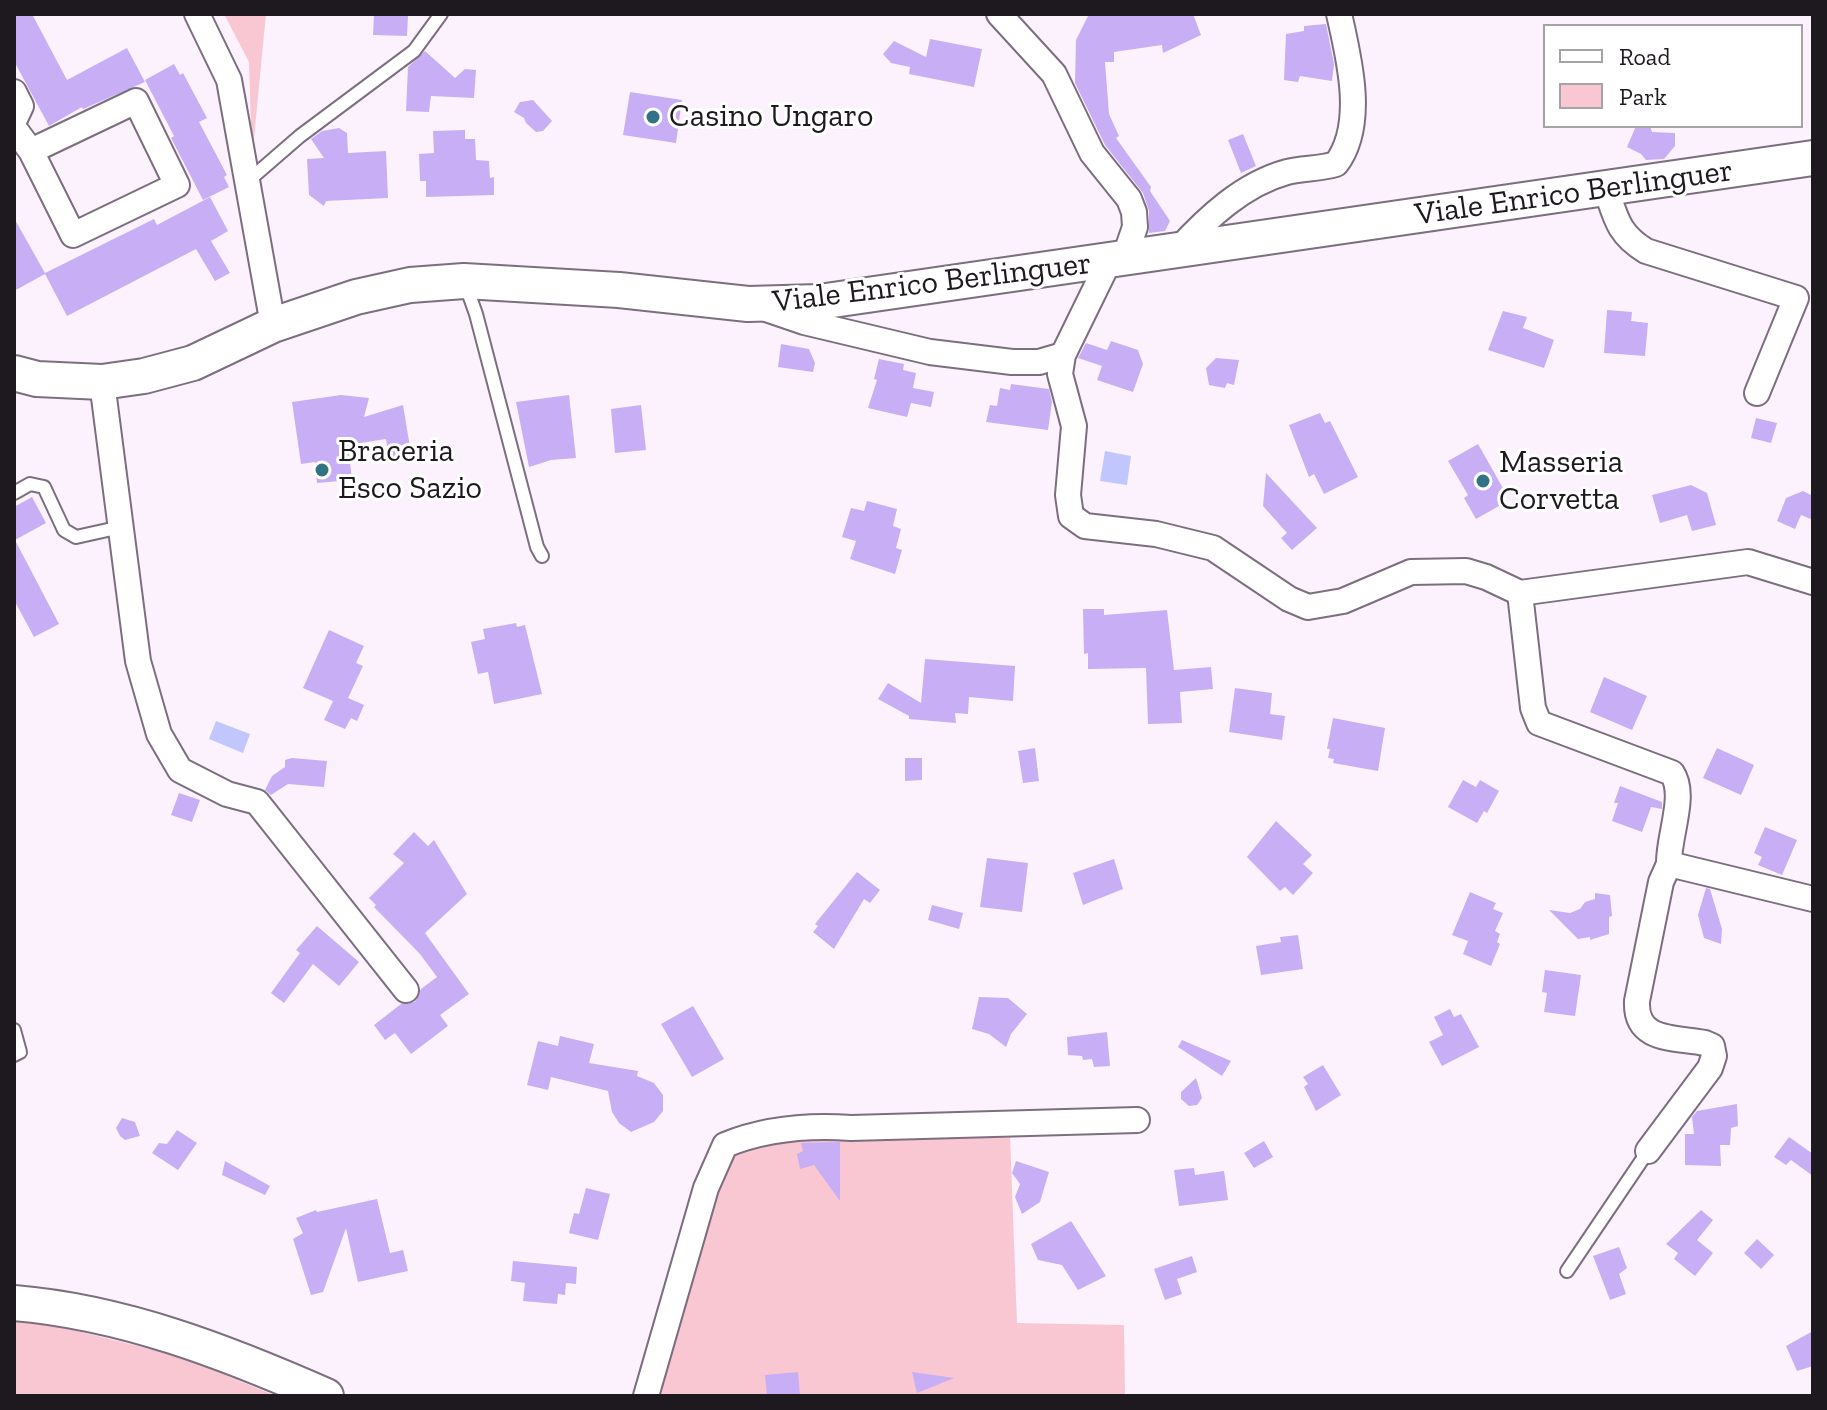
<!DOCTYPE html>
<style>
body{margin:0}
#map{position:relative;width:1827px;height:1410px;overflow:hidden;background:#fcf2fe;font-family:"Zilla Slab",serif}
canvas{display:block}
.frame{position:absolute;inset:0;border:16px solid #1e181f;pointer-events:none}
.legend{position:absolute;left:1543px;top:24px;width:260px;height:104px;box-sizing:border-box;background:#fff;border:2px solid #a5a3a5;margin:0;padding:10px 14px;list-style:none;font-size:24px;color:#1e181f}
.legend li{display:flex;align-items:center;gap:16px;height:40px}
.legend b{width:40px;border:2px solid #a5a3a5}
</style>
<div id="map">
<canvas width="1827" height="1410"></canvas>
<div class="frame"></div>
<ul class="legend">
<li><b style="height:10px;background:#fff"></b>Road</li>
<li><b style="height:22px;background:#f8c7d2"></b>Park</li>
</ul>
</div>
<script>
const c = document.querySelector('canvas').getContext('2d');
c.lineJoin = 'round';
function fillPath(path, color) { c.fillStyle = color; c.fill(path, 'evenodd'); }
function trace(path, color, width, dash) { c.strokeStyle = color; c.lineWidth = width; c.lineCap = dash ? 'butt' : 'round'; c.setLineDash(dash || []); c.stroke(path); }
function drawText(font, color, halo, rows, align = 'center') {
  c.font = font + ' "Zilla Slab",serif'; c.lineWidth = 6; c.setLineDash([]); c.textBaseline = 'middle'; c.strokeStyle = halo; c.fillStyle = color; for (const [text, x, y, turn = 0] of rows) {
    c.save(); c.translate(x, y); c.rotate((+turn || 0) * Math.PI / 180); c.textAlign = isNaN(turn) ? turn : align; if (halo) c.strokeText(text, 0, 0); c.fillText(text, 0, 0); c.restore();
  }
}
const green = new Path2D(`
 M224 14H266L252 159 249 62Z
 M1010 1134 1017 1323 1124 1325 1125 1396H652L722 1151 757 1141Z
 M14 1319 36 1321 179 1356 276 1396H14Z`);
const water = new Path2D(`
 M1105 451 1131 456 1127 485 1100 481Z
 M216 721 250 734 243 753 209 739Z`);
const building = new Path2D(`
 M14 14H32L67 80 127 48 145 82 83 109 82 107 49 126 14 61Z
 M374 14 408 16 407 36 373 35Z
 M1089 14H1193L1201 35 1163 53 1162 45 1114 52V62H1105L1109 114 1119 136 1116 138 1151 187 1150 191 1170 221 1165 231 1149 233V211L1143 193 1105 145 1075 83 1076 40Z
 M1326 24 1334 64 1332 81 1300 76 1298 82 1284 80 1286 34 1304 31V26Z
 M930 39 982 49 974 87 909 74 910 67 891 63 883 54 894 41 926 57Z
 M425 51 455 78 465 69 476 70 474 98 431 96 429 112 406 111 408 67Z
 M174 64 180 75 183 73 207 118 199 122 227 175 224 177 229 187 203 200 171 138 174 136 145 80Z
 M630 92 682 100 676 143 623 135Z
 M533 100 552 121 543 131 536 132 526 123 524 118 514 112 520 102Z
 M1636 126H1650L1652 132 1675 133V146L1664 159 1646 160 1641 154 1627 147Z
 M339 128 347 133 348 153 386 151 388 198 326 201 324 206 309 195 307 159 324 158 311 139 322 131Z
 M465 130V139H475L476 160 489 161 490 178 494 177V195L426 197V181H420L419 154 434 153 433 131Z
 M1243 134 1256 166 1241 173 1228 140Z
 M210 197 228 231 211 241 230 273 215 281 196 249 67 316 45 274 14 291V218L45 273 154 219 157 225Z
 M1607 310 1632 312 1631 321 1648 323 1645 356 1604 353Z
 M1503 311 1527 317 1523 328 1554 340 1544 368 1488 350Z
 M1111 341 1138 350 1143 364 1133 392 1097 380 1102 366 1078 358 1086 343 1107 350Z
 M781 344 809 349 815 363 813 372 778 367Z
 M1216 358 1239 360 1234 385 1227 383 1225 388 1209 385 1206 368Z
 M879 359 904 364 903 370 916 373 913 388 934 392 931 407 911 403 907 417 868 408 877 380 874 379Z
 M1011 384 1049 389 1052 402 1048 430 986 422 990 405 997 406 1000 388 1010 390Z
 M341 395 369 398 364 417 403 405 411 453 389 457 386 439 348 445 352 480 317 483 315 462 301 464 292 402Z
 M569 395 576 458 551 460 529 467 516 402Z
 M641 405 646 450 615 453 611 409Z
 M1320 413 1325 423 1330 421 1358 477 1324 494 1314 474 1309 477 1289 425Z
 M1756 418 1777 423 1771 443 1751 438Z
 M1478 444 1504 490 1501 493 1506 502 1476 519 1464 498 1468 495 1448 461Z
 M1266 473 1317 528 1292 550 1281 538 1287 533 1263 506Z
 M1691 485 1707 493 1716 525 1692 531 1687 515 1660 523 1652 495Z
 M1803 491 1813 496V520L1801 515 1795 529 1777 521 1786 498Z
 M32 497 46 523 15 540 59 624 34 637 14 600V507Z
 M867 501 897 509 893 526 901 529 896 548 902 550 895 574 850 559 856 541 842 537 851 508 864 511Z
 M1083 609H1104V615L1167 610 1174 670 1211 667 1213 689 1180 692 1182 723 1148 724 1146 668 1088 669V653L1084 654Z
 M516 623 517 627 525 625 542 694 494 704 488 672 478 674 471 642 485 639 483 629Z
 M329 630 364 646 356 663 363 666 348 698 364 705 357 721 351 718 345 729 324 720 333 701 303 688Z
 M925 659 1015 666 1013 701 969 697 968 714 955 713 956 723 909 719V716L878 699 888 683 921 703Z
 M1604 677 1647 696 1632 730 1590 712Z
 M1235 688 1272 693 1270 714 1285 716 1282 740 1229 732Z
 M1333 718 1385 728 1378 771 1333 763 1334 759 1328 758 1330 749H1327Z
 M1035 748 1039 781 1023 783 1018 751Z
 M1717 748 1754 765 1741 795 1703 778Z
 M292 758 327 761 324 787 288 784 271 795 265 790 272 776 285 767V760Z
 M905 758H922V780L905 781Z
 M1463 780 1476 787 1480 780 1499 791 1487 813 1484 811 1477 823 1448 807Z
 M1620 786 1662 802V809L1651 807 1642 832 1612 821 1618 803H1614Z
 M179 793 200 800 192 822 171 815Z
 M1276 821 1312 855 1303 864 1313 873 1293 895 1285 887 1280 891 1247 857Z
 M1765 827 1797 840 1782 875 1758 865 1762 857 1754 853Z
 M414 832 428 846 434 840 467 894 425 933 469 994 440 1015 448 1026 411 1054 395 1033 385 1040 374 1025 401 1004 415 1002 421 989 437 977 420 954 374 907 376 905 369 898 404 863 393 854Z
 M987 858 1028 863 1022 912 980 907Z
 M1114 859 1123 889 1083 905 1073 873Z
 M857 872 880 890 870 903 864 899 834 949 813 932 818 926 815 924Z
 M1706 888 1710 889 1722 929 1721 944 1704 938 1698 915Z
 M1470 892 1496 903 1493 909 1503 913 1495 931 1500 934 1497 942 1500 944 1491 966 1463 954 1468 941 1452 935Z
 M1595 893 1610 895 1612 916 1609 917V934L1590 940V937L1578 939 1549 910 1570 913 1580 909 1585 902 1595 899Z
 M932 905 963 913 959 929 928 920Z
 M317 926 359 962 339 986 313 964 284 1003 271 993 300 953 296 950Z
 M1298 935 1303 969 1261 975 1256 946 1281 942 1280 937Z
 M1545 970 1581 975 1575 1016 1544 1012 1547 993 1542 992Z
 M979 997 1008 998 1027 1014 1011 1034 1006 1047 989 1034 972 1029Z
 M693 1006 724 1059 692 1077 661 1024Z
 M1450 1009 1454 1017 1461 1014 1479 1047 1442 1066 1429 1042 1443 1035 1434 1017Z
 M1107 1032 1110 1066 1094 1067 1092 1059 1083 1060 1082 1056 1068 1055 1067 1037Z
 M560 1036 594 1044 589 1063 638 1071 637 1076 654 1083 663 1095V1111L654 1122 631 1132 619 1123 612 1112 608 1091 551 1077 548 1090 527 1085 538 1041 558 1046Z
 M1182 1040 1231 1061 1222 1076 1178 1047Z
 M1323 1065 1341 1095 1316 1111 1304 1087 1308 1084 1303 1077Z
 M1196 1078 1202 1098 1197 1105 1189 1106 1181 1099V1092Z
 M1737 1104 1738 1126 1731 1128 1730 1145H1720L1721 1166 1685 1165V1134H1694L1692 1117 1697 1111Z
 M122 1118 135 1122 140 1136 125 1140 120 1136 116 1128Z
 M177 1130 197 1143 178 1170 152 1153 159 1143 167 1144Z
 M1789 1137 1813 1154V1176L1791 1160 1786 1165 1774 1157Z
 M1264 1141 1273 1157 1254 1168 1244 1153Z
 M840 1142V1201L814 1165 800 1169 797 1154 803 1151 801 1143Z
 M225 1161 270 1186 265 1195 222 1175Z
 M1016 1161 1049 1172 1040 1202 1022 1214 1015 1197 1020 1184 1012 1173Z
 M1194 1168 1195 1175 1224 1171 1228 1200 1179 1206 1174 1170Z
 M586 1188 610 1194 598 1240 569 1233 574 1213 579 1214Z
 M377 1199 390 1253 403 1250 408 1271 358 1282 346 1228 323 1292 311 1295 293 1239 303 1233 296 1218 316 1210 317 1212Z
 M1701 1210 1713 1220 1697 1240 1713 1253 1695 1276 1674 1259 1678 1253 1666 1244Z
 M1071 1221 1106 1276 1078 1290 1062 1265 1038 1260 1031 1244Z
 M1757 1239 1774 1255 1761 1269 1744 1253Z
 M1619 1247 1627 1268 1619 1274 1626 1294 1610 1300 1593 1256Z
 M1192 1256 1197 1272 1177 1279 1182 1294 1165 1300 1154 1269Z
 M513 1261 577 1267 576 1284 566 1283 565 1295 558 1294 557 1304 523 1301 525 1283 511 1281Z
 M1813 1331V1366L1797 1371 1786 1346Z
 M798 1372 800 1396H767L765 1375Z
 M912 1372 954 1378 917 1393Z`);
const lane = new Path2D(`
 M248 181 300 136 414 51 441 14
 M466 286 476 314 537 547 542 556
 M14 493 30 484 44 487 64 530 76 537 121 527
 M14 1030 20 1052 14 1055
 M1567 1271 1648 1151`);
const street = new Path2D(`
 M197 14 229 80 273 325
 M999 14 1054 74 1092 153 1129 199 1134 212 1135 227 1124 259
 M14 92 21 106 14 121
 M14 128 31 151 73 235 177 185 136 101 31 151
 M1606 189C1616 218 1618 234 1646 251L1796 298 1757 393
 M1177 251C1207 218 1243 184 1287 172 1303 168 1320 169 1336 164 1366 125 1349 58 1339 14
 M766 309 804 322 930 352 1012 362H1039L1063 355 1060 374 1074 426 1068 495 1071 516 1085 526 1156 534 1213 548 1289 599 1308 607 1343 601 1411 572 1466 571 1486 577 1520 593 1533 708 1539 723 1672 773C1687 795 1668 837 1669 864L1813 899
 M1063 355 1109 261
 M102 382 138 661 159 734 180 770 227 794 257 802 406 990
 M1520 593 1748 562 1813 582
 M1648 1151 1710 1068 1714 1056 1712 1046 1705 1043C1674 1037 1635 1042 1637 1001L1661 882 1669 864
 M646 1396 706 1188 725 1145C764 1129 809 1125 851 1128L1137 1120`);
const secondary = new Path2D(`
 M14 373 37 379 102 382 144 376 193 363 273 325 356 297 410 285 464 281 619 290 748 304 819 302 1813 158
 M14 1303C123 1312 226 1352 326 1396`);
const markers = [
 [653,117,8,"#317385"],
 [322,470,8,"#317385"],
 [1483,481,8,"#317385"]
];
const poiNames = [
 ["Casino Ungaro",669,117],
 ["Braceria",338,452],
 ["Esco Sazio",338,489],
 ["Masseria",1499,463],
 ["Corvetta",1499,500]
];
const streetNames = [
 ["Viale Enrico Berlinguer",1574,193,-8],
 ["Viale Enrico Berlinguer",932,283,-7]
];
fillPath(green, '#f8c7d2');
fillPath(water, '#c1c7fd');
fillPath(building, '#c8aef4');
trace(lane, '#7d6e7f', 16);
trace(street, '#7d6e7f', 28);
trace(secondary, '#7d6e7f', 38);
trace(lane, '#fff', 12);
trace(street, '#fff', 24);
trace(secondary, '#fff', 34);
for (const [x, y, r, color] of markers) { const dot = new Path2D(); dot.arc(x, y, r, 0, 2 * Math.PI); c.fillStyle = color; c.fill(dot); trace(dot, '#fff', 3); }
drawText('32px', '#1e181f', '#fff', poiNames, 'left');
drawText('32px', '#1e181f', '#fff', streetNames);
</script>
